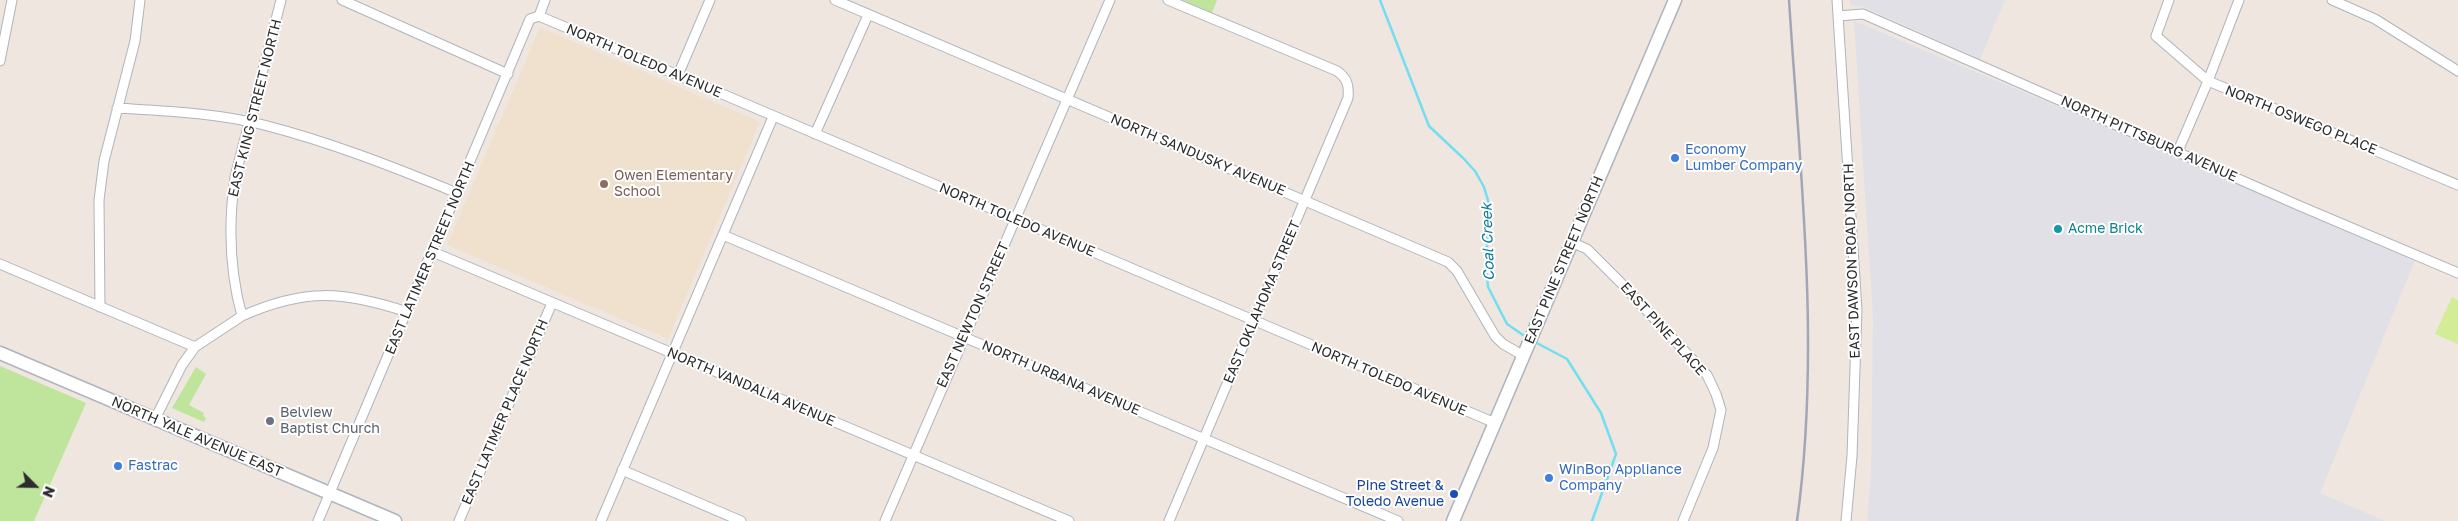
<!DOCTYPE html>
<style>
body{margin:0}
#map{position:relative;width:2458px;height:521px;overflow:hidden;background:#eee6df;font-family:"Golos Text",sans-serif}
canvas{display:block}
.north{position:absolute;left:10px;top:461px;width:50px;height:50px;-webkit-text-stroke:4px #fff;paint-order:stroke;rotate:113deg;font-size:14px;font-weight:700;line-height:20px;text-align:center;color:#2d2d2d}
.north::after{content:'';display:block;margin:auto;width:18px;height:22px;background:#2d2d2d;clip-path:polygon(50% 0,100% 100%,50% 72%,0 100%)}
</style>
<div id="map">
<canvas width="2458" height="521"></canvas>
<div class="north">N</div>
</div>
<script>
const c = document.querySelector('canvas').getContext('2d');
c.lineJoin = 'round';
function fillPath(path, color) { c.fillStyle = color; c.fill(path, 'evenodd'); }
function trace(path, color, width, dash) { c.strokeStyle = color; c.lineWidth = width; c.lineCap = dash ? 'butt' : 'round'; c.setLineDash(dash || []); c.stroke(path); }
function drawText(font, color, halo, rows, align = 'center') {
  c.font = font + ' "Golos Text",sans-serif'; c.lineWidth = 4; c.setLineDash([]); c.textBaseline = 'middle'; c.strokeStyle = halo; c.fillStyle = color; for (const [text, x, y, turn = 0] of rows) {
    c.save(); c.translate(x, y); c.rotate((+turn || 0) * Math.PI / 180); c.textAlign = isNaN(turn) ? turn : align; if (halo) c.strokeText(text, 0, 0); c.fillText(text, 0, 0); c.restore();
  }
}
const industrial = new Path2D(`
 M1850 0H2005L1980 59 1864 7 1850 5Z
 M1854 21 2114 130 2415 260 2320 493 2385 521H1867L1871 473 1873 318Z`);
const education = new Path2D(`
 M540 27 760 122 668 339 447 245Z`);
const green = new Path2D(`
 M1183 0H1217L1212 13Z
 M0 366 86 403 34 521H0Z
 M196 367 206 374 189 405 204 413 203 416 206 418 204 422 172 408Z`);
const pitch = new Path2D(`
 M2452 297 2458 300V344L2435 334Z`);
const stream = new Path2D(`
 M1380 0 1429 126 1463 158 1475 171 1484 187 1489 204 1486 266 1488 287 1507 324 1526 337
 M1533 341 1567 359 1601 413 1616 454 1592 521`);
const minor = new Path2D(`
 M342 0 508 74
 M835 0 1448 262 1457 271 1495 336 1503 344 1524 356
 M1168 0 1337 71C1348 79 1349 86 1348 98L1169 521
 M1837 0 1857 310 1852 456 1846 521
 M2169 0 2156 36 2208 81 2458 185
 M2332 0 2375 19 2458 71
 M539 16 1495 423
 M1838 16 1863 14 2300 206 2458 273
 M0 61 12 0
 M678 75 710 0
 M117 108C166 111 217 113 264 125 330 142 394 167 457 193
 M815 134 868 15
 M2178 151 2208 81 2239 0
 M723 235 1398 521
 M1571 242 1587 249 1620 282 1707 375 1716 394 1721 410 1713 448 1683 521
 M433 252 1069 521
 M0 264 195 347
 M100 307 99 200 104 161 135 41 140 0
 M242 316C305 288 343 291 407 312
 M155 419 182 365 195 347 242 316C229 269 228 225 235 177L281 0
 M622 470 741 521
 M318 521 530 19 539 16 545 0
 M459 521 552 303
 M601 521 773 117
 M885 521 1110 0`);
const secondary = new Path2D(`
 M0 353 395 521
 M1453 521 1675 0`);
const rail = new Path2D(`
 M1789 0C1800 173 1821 348 1797 521`);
const markers = [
 [1675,158,5,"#3f7fe0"],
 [604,184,5,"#8d6e63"],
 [2058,229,5,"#0f9aa8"],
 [270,421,5,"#6b7280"],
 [118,466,5,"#3f7fe0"],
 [1549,478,5,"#3f7fe0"],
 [1454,494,5,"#1a4fb4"]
];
const streetNames = [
 ["NORTH TOLEDO AVENUE",644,61,23],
 ["EAST KING STREET NORTH",255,108,-76],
 ["NORTH OSWEGO PLACE",2301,120,22],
 ["NORTH PITTSBURG AVENUE",2149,139,24],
 ["NORTH SANDUSKY AVENUE",1198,155,23],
 ["NORTH TOLEDO AVENUE",1017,220,23],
 ["EAST LATIMER STREET NORTH",430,258,-67],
 ["EAST PINE STREET NORTH",1564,260,-67],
 ["EAST DAWSON ROAD NORTH",1852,261,-92],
 ["EAST OKLAHOMA STREET",1262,302,-67],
 ["EAST NEWTON STREET",973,315,-66],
 ["EAST PINE PLACE",1663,329,48],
 ["NORTH URBANA AVENUE",1061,378,23],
 ["NORTH TOLEDO AVENUE",1389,379,23],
 ["NORTH VANDALIA AVENUE",751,387,23],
 ["EAST LATIMER PLACE NORTH",505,412,-67],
 ["NORTH YALE AVENUE EAST",197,437,23]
];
const shopNames = [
 ["Economy",1685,150],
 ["Lumber Company",1685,166],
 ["Fastrac",128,466],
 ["WinBop Appliance",1559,470],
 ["Company",1559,486]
];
const educationNames = [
 ["Owen Elementary",614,176],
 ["School",614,192]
];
const cultureNames = [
 ["Acme Brick",2068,229]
];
const worshipNames = [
 ["Belview",280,413],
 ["Baptist Church",280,429]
];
const transitNames = [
 ["Pine Street &",1444,486],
 ["Toledo Avenue",1444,502]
];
const waterNames = [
 ["Coal Creek",1488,242,-92]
];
fillPath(industrial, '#e1e0e7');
fillPath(education, '#f0e1cf');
fillPath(green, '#bee59b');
fillPath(pitch, '#d3ed97');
trace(stream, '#71dff1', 2.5);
trace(minor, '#afb4bd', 11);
trace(secondary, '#afb4bd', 15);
trace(minor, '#fff', 9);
trace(secondary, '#fff', 12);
trace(rail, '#a1a7b7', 2.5);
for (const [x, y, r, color] of markers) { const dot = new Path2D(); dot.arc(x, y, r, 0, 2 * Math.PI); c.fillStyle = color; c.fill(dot); trace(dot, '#fff', 2); }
drawText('14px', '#2d2d2d', '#fff', streetNames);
drawText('14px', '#366cbe', '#fff', shopNames, 'left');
drawText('14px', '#785e54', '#fff', educationNames, 'left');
drawText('14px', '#0d838f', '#fff', cultureNames, 'left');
drawText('14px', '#5b616d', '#fff', worshipNames, 'left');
drawText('14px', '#164399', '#fff', transitNames, 'right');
drawText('italic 15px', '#0b7b9c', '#fff', waterNames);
</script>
